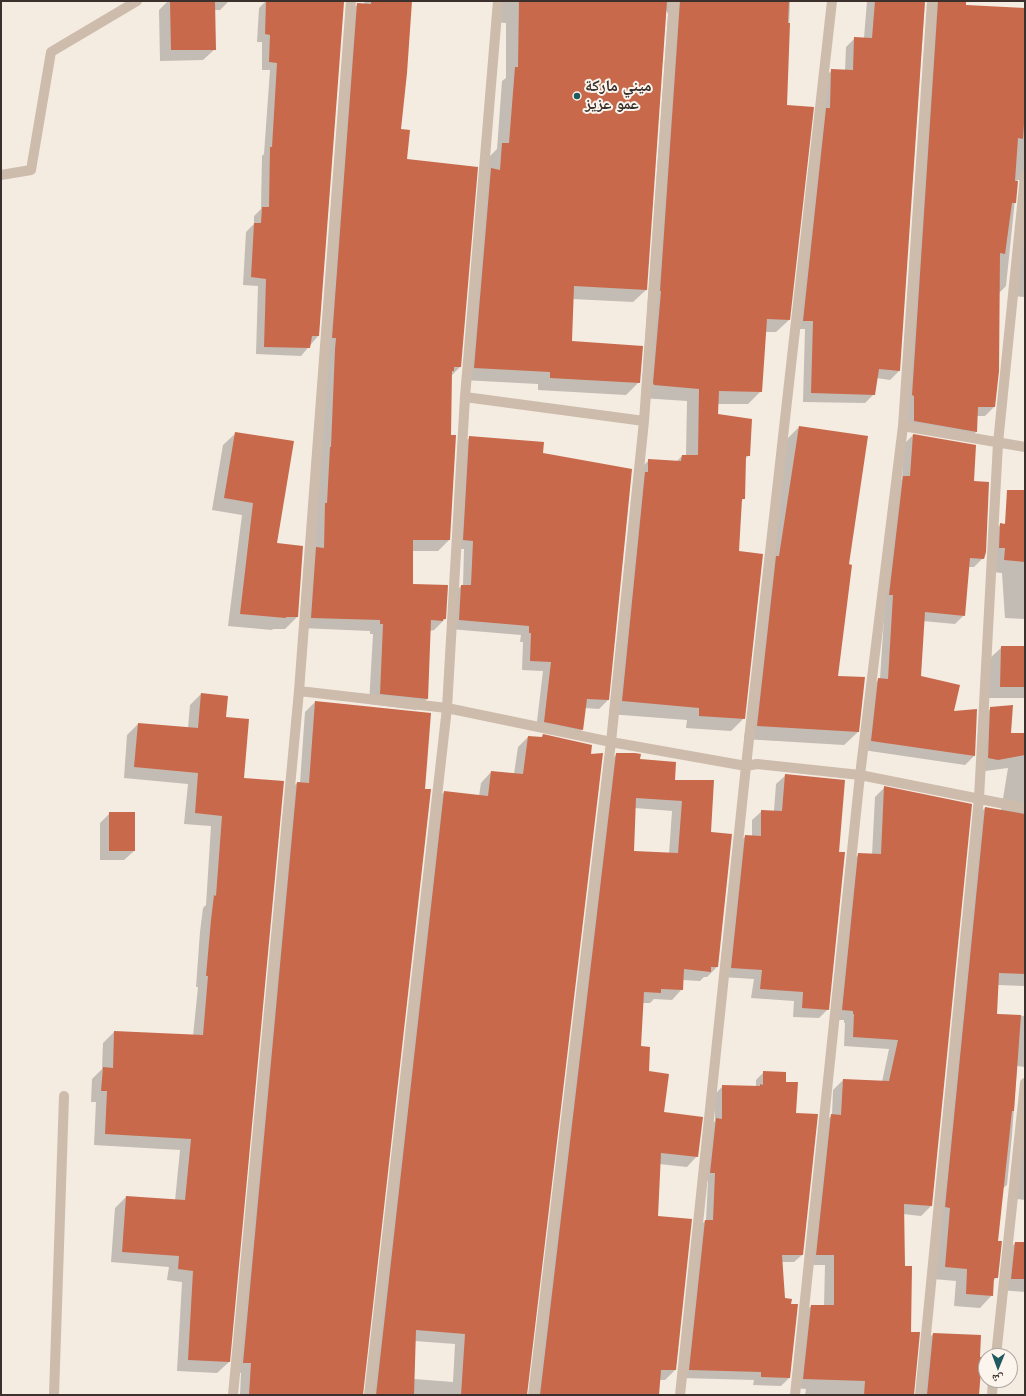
<!DOCTYPE html>
<meta charset="utf-8">
<style>
body{margin:0}
#map{position:relative;width:1026px;height:1396px;overflow:hidden;background:#f4ebe1;font-family:Jost,"Noto Naskh Arabic",sans-serif}
canvas{display:block}
.frame{position:absolute;inset:0;border:2px solid #3b302b;pointer-events:none}
.north{position:absolute;left:978px;top:1348px;width:40px;height:40px;box-sizing:border-box;background:#fbf5ee;border:1px solid #aea6a0;border-radius:50%;rotate:181deg;font-size:11px;font-weight:700;line-height:16px;text-align:center;color:#3b302b}
.north::after{content:'';display:block;margin:auto;width:14px;height:18px;background:#1f5a5e;clip-path:polygon(50% 0,100% 100%,50% 72%,0 100%)}
</style>
<div id="map">
<canvas width="1026" height="1396"></canvas>
<div class="frame"></div>
<div class="north">ش</div>
</div>
<script>
const c = document.querySelector('canvas').getContext('2d');
c.lineJoin = 'round';
function fillPath(path, color) { c.fillStyle = color; c.fill(path, 'evenodd'); }
function trace(path, color, width, dash) { c.strokeStyle = color; c.lineWidth = width; c.lineCap = dash ? 'butt' : 'round'; c.setLineDash(dash || []); c.stroke(path); }
function drawText(font, color, halo, rows, align = 'center') {
  c.font = font + ' Jost,"Noto Naskh Arabic",sans-serif'; c.lineWidth = 4; c.setLineDash([]); c.textBaseline = 'middle'; c.strokeStyle = halo; c.fillStyle = color; for (const [text, x, y, turn = 0] of rows) {
    c.save(); c.translate(x, y); c.rotate((+turn || 0) * Math.PI / 180); c.textAlign = isNaN(turn) ? turn : align; if (halo) c.strokeText(text, 0, 0); c.fillText(text, 0, 0); c.restore();
  }
}
const shadow = new Path2D(`
 M168 1H229L220 10H214L215 49 203 60 160 61 159 10Z
 M266 1 343 3 318 336 301 356 256 354 258 286 243 285 246 232 254 224V216L261 209 262 156 264 154 270 70H262V42H257L259 8Z
 M366 1H411L400 130 405 160 460 367 451 376 449 540 438 551H412V585L445 619 434 630 430 631 427 699 416 710 369 704 373 634H370V631L301 628 347 15 358 4H363Z
 M494 1H790L786 106 789 320 776 332H765L761 391 748 404H717L716 415 749 455 745 459 744 498 741 501 738 552 744 718 731 731 686 728 687 720 609 714 636 473 649 460 676 462 682 456H686L687 401 641 398 668 14 666 10 646 290 633 302 572 299 571 342 639 382 626 395 538 390V384L462 380 489 157 497 149 502 81 506 78V23L493 22Z
 M867 1H925L899 371 890 380 876 378 874 394 865 403 803 402 805 329H794L823 79 832 70 845 71 846 47 855 38H864Z
 M935 1H965V6L1025 9V297L1011 296 1022 187 1019 180H1017L1006 286 999 293 994 407 985 416H977L976 432 966 441 905 430Z
 M799 427 847 565 837 677 858 732 844 745 744 739 786 440Z
 M236 433 275 543 302 547 297 617 285 629H273L272 630 228 626 242 515 212 510 223 445Z
 M913 435 972 482 983 558 974 567H968L964 615 955 624 923 621 920 676 974 756 965 765 863 750 870 688 879 679H880L885 603 895 486 902 479 904 444Z
 M470 437 542 454 608 700 599 709 585 708 583 729 573 738 536 730 543 671 522 670 523 642H520L521 635 450 629 452 595 461 586H463L464 549H455L461 446Z
 M1001 524 1025 528V619L1005 618 1002 573 992 572 988 536Z
 M1002 647H1025V698H988L989 659Z
 M201 694 225 717 243 778 229 1362 217 1373 177 1371 182 1282 167 1280 169 1267 111 1262 115 1208 126 1197 175 1201 180 1150 94 1145 96 1102H91L92 1079 102 1069 103 1043 114 1032 193 1036 198 987H196L200 932 203 908 206 905 211 826 184 824 188 784 124 778 127 735 138 724 188 728 190 705Z
 M315 702 362 1395H240L241 1373H233L287 793 297 783H300L305 712Z
 M991 708 1010 734H1025V986L998 985 996 1014 1025 1016V1067L1017 1066 1012 1135 1007 1185 1002 1189 997 1242V1277L993 1281 992 1295 980 1308 954 1306 956 1281 933 1279 973 820 985 808 1001 811 1008 768 985 771 979 721Z
 M543 736 526 1395H367L434 802 444 792 479 796 481 783 491 772 514 774 518 747 528 737 540 738ZM415 1341 455 1344 453 1382 414 1379Z
 M617 754 639 760 674 781 710 833 717 967 707 977H704L700 981 683 980 682 989 672 1000 654 999 650 1003H643L640 1047 648 1072 663 1113 697 1156 687 1167 659 1164 657 1217 675 1370 665 1380H659L658 1395H531L606 765ZM635 808 672 811 669 854 633 852Z
 M786 775 828 1009 819 1018 793 1017 794 1001 751 998 754 979 722 977 736 845 746 836H752V820L762 811H774L776 784Z
 M884 788 931 1206 921 1216 903 1214 904 1267 910 1333 913 1395H805L806 1389 794 1388 802 1315 811 1306H824L825 1265H807L822 1125 832 1115 833 1090 843 1080 882 1082 889 1049 844 1046 845 1023H844V1020H833L849 864 859 854 872 855 875 797Z
 M110 813 134 851 124 860H100V823Z
 M764 1072 785 1083 795 1114 802 1255 794 1262H781L784 1299 790 1305H797L789 1378 781 1386 753 1385 754 1380 682 1378 698 1228 706 1220 708 1181 703 1180 708 1127 715 1121V1094L723 1086 756 1087V1080Z
 M1025 1138V1200L1009 1198 1014 1149Z
 M1015 1243H1025V1292L999 1290 1003 1255Z
 M933 1334 978 1395H918L923 1344Z`);
const building = new Path2D(`
 M170 1H215L216 50H171Z
 M266 1 344 2 319 336H312L310 348 264 347 266 279 251 277 254 223H261L262 207H269L270 147H272L277 63 269 62 270 35 265 34Z
 M371 1H412L407 73 401 129 410 130 407 159 478 167 461 367H454V371H452L451 435H456L450 540H413V584L448 585 446 619H443V621L431 620 428 699 380 694 383 624H380V620L311 618 316 547 324 548 325 503H327L330 447H331L335 349 336 338H332L357 3 371 4Z
 M519 1H667L647 290 574 286 572 341 643 346 640 383 550 378V372L474 368 491 168 500 170 502 143H509L515 67H518Z
 M680 1H789L788 23H790L787 105 814 107 790 320 767 319 762 392 719 391 718 414 752 419 750 456H746L745 499H742L739 551 763 554 745 719 699 716V708L622 701 645 472H648V459L681 461 682 455H698L699 389 654 385 653 383 661 291H660Z
 M875 1H925L900 371 879 369 875 395 811 393 813 321H803L826 108H830L831 69 853 70 854 37 872 38Z
 M938 1H966V5L1025 8V108L1023 139 1018 138 1015 181H1018L1016 203H1012L1005 254 1000 253 999 371 995 407H978L977 432 914 421V396L912 395Z
 M799 426 868 436 849 564 852 565 838 676 865 677 859 732 757 726 776 556H779Z
 M235 432 294 441 277 543 303 546 298 617H286V618L240 614 253 503 224 498Z
 M913 434 976 445 974 481 989 482 986 552 984 559 970 558 965 616 925 612 921 676 960 685 954 711 977 709 975 756 871 741 878 678 888 679 893 595H889L903 476H910Z
 M469 436 544 442 543 453 632 469 609 700 587 699 583 730 544 722 551 662 530 661 531 633H529V626L459 620 461 585H471L473 541 463 540Z
 M1007 490H1025V562L1004 560 1005 548H999L1000 523 1005 524Z
 M1001 646H1025V687H1000Z
 M201 693 228 696 226 717 249 719 244 778 284 781 230 1362 188 1360 193 1271 178 1269 179 1256 122 1252 126 1196 185 1200 191 1139 105 1134 107 1091H101L103 1067 113 1068 114 1031 203 1035 208 976H206L211 920 214 895 216 896 222 816 195 813 198 773 134 767 138 723 198 728Z
 M315 701 431 713 425 789H431L363 1395H249L251 1363H243L297 782 309 783Z
 M1013 705 1011 733H1025V755L998 760 988 758 990 707Z
 M543 734 592 745 591 754 603 753 527 1395H461L465 1334 416 1330 414 1395H376L444 791 488 796 491 771 523 774 528 736 542 737Z
 M616 753H635L641 754 640 759 676 762 675 780H714L711 832 732 834 718 967H711V972L684 969 683 990 661 989V993L644 992 641 1046 650 1047 649 1071 669 1074 664 1112 703 1117 698 1157 661 1153 658 1216 692 1219 676 1370H661L659 1395H540ZM636 798 682 801 678 853 634 851Z
 M785 774 845 780 839 852H845L829 1010 802 1008 803 992 760 989 762 970 731 968 745 835 761 836V810L782 811Z
 M884 786 972 804 932 1206 904 1204 905 1266H912L911 1332H920L914 1395H864L865 1381 803 1379 811 1305H834V1255H816L831 1114 841 1115 843 1079 889 1081 898 1040 853 1037 854 1014H853V1011L842 1010 858 853 881 854Z
 M985 807 1025 814V974L999 973 997 1014 1021 1015 1014 1111H1012L998 1241H1002L998 1278H994L993 1296 966 1294 967 1269 945 1267 950 1208 945 1207Z
 M109 812H135V851H109Z
 M763 1071 786 1072V1082H798L796 1113 818 1114 803 1255H782L785 1298 792 1299 791 1304H798L790 1378 761 1377V1372L689 1370 705 1220H713L715 1173H710L716 1118 722 1119V1085L760 1086V1084L763 1085Z
 M1015 1242H1025V1279H1011Z
 M933 1333 981 1335 980 1357H982L979 1395H927Z`);
const minor = new Path2D(`
 M1 175 31 170 51 52 137 1
 M465 397 644 421
 M903 426 1025 447
 M299 691 351 1
 M996 1356 1025 1083
 M54 1395 64 1096
 M233 1395 299 691 447 708 611 742 746 766 757 764 860 775 1025 808
 M369 1395 447 708 465 397 498 1
 M533 1395 611 742 644 421 674 1
 M680 1395 746 766 832 1
 M795 1395 860 775 903 426 932 1
 M920 1395 979 798 998 443 1025 176
 M992 1395 993 1380`);
const markers = [
 [577,96,4,"#1f5a5e"]
];
const poiNames = [
 ["ميني ماركة",585,87],
 ["عمو عزيز",585,105]
];
fillPath(shadow, '#0003');
fillPath(building, '#c8694b');
trace(minor, '#cdbbac', 10);
for (const [x, y, r, color] of markers) { const dot = new Path2D(); dot.arc(x, y, r, 0, 2 * Math.PI); c.fillStyle = color; c.fill(dot); trace(dot, '#fbf5ee', 1.5); }
drawText('bold 16px', '#3b302b', '#fbf5ee', poiNames, 'left');
</script>
